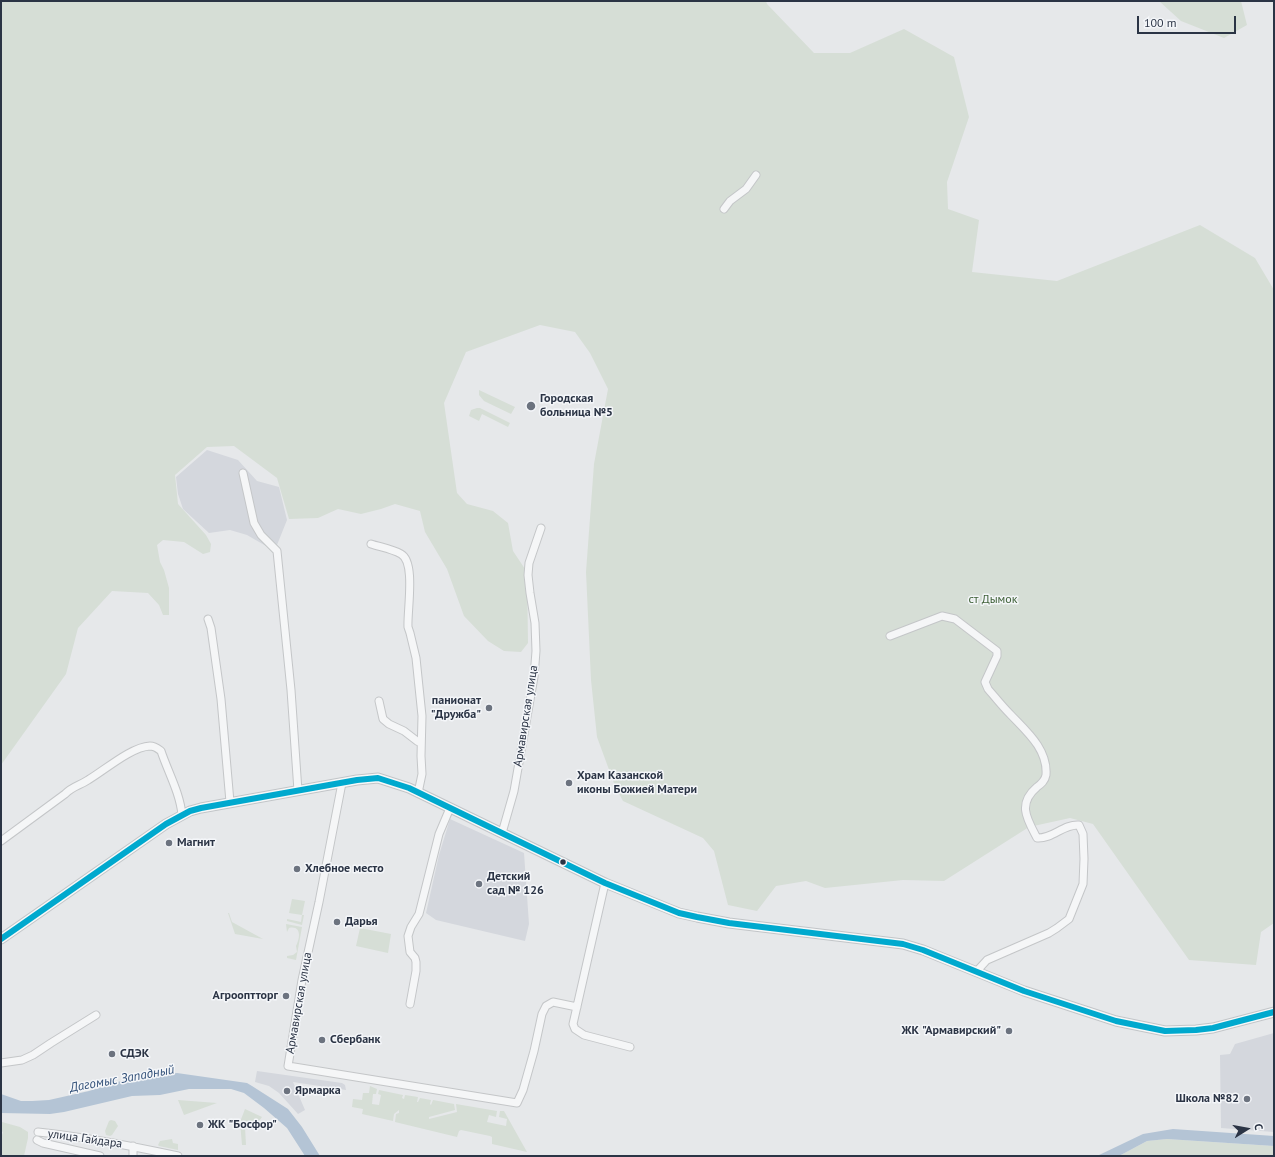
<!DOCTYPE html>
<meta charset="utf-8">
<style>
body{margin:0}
#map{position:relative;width:1275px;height:1157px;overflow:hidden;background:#e6e8ea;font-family:"PT Sans",sans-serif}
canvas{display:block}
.frame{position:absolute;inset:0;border:2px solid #2b3445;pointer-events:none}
.north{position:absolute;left:1227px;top:1109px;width:40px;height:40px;-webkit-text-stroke:3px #f4f6f9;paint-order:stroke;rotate:79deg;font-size:11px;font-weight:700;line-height:16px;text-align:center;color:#2b3445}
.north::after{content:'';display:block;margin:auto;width:14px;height:18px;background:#2b3445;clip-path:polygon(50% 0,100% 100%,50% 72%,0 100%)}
.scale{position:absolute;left:1137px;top:16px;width:99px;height:18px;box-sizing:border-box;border:2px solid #2b3445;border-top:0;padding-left:5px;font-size:12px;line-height:14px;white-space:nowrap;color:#2b3445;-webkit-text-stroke:3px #f4f6f9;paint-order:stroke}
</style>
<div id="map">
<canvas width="1275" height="1157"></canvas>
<div class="frame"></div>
<div class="north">С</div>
<div class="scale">100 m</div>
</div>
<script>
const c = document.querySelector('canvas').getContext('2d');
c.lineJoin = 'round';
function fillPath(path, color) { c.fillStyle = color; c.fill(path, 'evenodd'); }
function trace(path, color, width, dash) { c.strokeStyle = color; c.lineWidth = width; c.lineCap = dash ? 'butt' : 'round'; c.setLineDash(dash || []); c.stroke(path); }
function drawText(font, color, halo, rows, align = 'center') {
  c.font = font + ' "PT Sans",sans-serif'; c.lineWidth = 3; c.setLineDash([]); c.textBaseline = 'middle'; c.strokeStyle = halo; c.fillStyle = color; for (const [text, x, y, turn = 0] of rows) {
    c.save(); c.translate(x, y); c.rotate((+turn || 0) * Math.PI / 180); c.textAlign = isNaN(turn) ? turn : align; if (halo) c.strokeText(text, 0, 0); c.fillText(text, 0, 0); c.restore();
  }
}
const built = new Path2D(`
 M207 450 238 460 257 481 279 487 287 520 277 545 266 546 247 535 230 530 209 533 183 509 178 494 176 477Z
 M450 819 524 853 529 924 525 941 436 920 426 913 439 855Z
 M1274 1033V1132L1221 1128 1220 1055 1230 1054 1235 1044Z
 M257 1071 342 1083 345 1085 346 1090 293 1082 305 1110 298 1114 279 1093 269 1086 255 1082Z`);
const green = new Path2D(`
 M1 1H766L767 4 814 53H850L904 29 954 57 969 117 947 182 948 209 979 220 972 272 1057 281 1200 225 1255 258 1274 290V923L1261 932 1256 965 1189 960 1093 824 1070 818 1029 827 944 881 903 880 825 888 806 881 776 886 757 911 728 905 714 851 703 838 623 801 615 786 597 737 591 680 586 572 594 464 608 389 590 353 575 332 540 325 466 352 444 403 457 493 467 504 493 511 508 523 513 551 527 572 528 643 521 652 504 651 488 641 464 616 447 569 425 532 420 511 395 504 381 509 361 514 338 509 318 518 289 519 277 478 234 446 207 447 175 475 178 504 206 535 211 544 210 552 203 554 184 542 163 540 157 545 160 562 164 570 169 588V615H163L159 605 148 593 112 591 78 628 66 674 1 765Z
 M1159 1H1241L1247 25 1224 38 1181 21Z
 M479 390 515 407 511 414 484 401 479 395Z
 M477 408H480L510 423 508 427 482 414 479 421 469 416 471 410Z
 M292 899 305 901 302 915H304L302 925 287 921V919L301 922 302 915 289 913Z
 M228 913H229L232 922 263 939 235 934Z
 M286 924 302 927 296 960 287 958V956L293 955 297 952 296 946C300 939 302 925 289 928L287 932Z
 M360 928 391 934 388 953 356 946Z
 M370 1086 377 1089 376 1094H373L372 1104 379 1105 381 1095 378 1094 379 1090 403 1095 402 1098 404 1099 405 1095 418 1097 417 1102H418L420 1098 431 1100 430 1104 431 1105 433 1100 454 1104 455 1110 429 1117V1119L457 1112 456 1104 497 1111 496 1117 489 1115 487 1122 506 1126 507 1119 499 1117 500 1111H504L527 1152 492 1144V1137L490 1136 461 1130 459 1131 457 1137 395 1122 396 1114 399 1113V1110L394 1114 393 1121 362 1114 363 1109 352 1107 353 1099 362 1100 363 1093H369Z
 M178 1100 217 1103 184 1115Z
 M245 1109 262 1117C257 1124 253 1126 245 1127L246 1145H242L240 1122Z
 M111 1120 115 1121 118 1126 112 1135 110 1136 106 1135 105 1131 109 1121Z
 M2 1122 20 1127 28 1132V1138L24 1156H1V1138L3 1132 1 1131Z
 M172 1139 173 1143 178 1144V1150L159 1146 158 1145 160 1141Z
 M1167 1139 1274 1146V1156H1119L1147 1141Z`);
const water = new Path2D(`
 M177 1073 247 1083 252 1086 288 1109 302 1127 320 1156H305L287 1128 264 1108 244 1093 231 1089H189L160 1095 132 1096 64 1112 50 1114 1 1113V1094L21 1101H32L49 1100 89 1091 134 1077 144 1078Z
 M1173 1129 1274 1136V1146L1167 1139 1147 1141 1119 1156H1097L1143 1134Z`);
const minor = new Path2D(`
 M724 209 730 201 746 189 756 175
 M243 473 254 523 261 535 277 551 291 690 298 791
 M371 544C380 547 392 549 401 554 416 562 407 611 408 627L410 633 416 658 422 716 421 756 422 774 418 793
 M208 619 211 628 221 699 230 802
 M890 636 942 616 955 619 997 651V656L985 682 988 689C995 697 1002 706 1010 714 1026 731 1048 749 1046 775 1045 781 1041 784 1037 787 1017 804 1027 819 1037 838 1053 839 1063 824 1079 825L1083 834 1084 859 1083 884 1069 919 1057 928 1049 933 987 960 976 972
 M379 701 383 719 389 724 404 731 417 741 421 743
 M342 783 319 902 302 980 288 1066 517 1103 523 1090 534 1051 542 1014 546 1006 553 1002 577 1007
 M502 833 514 791 534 677 536 651 535 623 530 593 528 575 529 563 541 528
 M1 841 65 794C73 786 79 786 88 780 105 770 131 747 150 746 155 746 157 748 161 751 168 772 180 793 182 815
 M605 883 573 1024 575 1029 584 1035 630 1047
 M410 1004 416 971V962L415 958 410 952 408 936 411 927 419 914 439 834 450 808
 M1 1063 22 1060 33 1055 51 1043 96 1015
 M38 1132C85 1137 132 1146 178 1156
 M37 1140 43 1143 100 1156
 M133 1146V1156`);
const major = new Path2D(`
 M1 939 166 824 190 811 201 808 357 780 378 778 409 788 605 883 679 913 697 917 729 923 903 944 923 950 1024 991 1116 1021 1165 1031 1196 1030 1213 1028 1274 1012`);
const bus1 = new Path2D(`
 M1 939 166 824 190 811 201 808 357 780 378 778 409 788 605 883 679 913 697 917 729 923 903 944 923 950 1024 991 1116 1021 1165 1031 1196 1030 1213 1028 1274 1012`);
const markers = [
 [531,406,5,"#6c737f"],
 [489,708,4,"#6c737f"],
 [569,783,4,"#6c737f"],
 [169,843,4,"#6c737f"],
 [563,862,3.5,"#2b3445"],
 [297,869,4,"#6c737f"],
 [479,884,4,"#6c737f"],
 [337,922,4,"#6c737f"],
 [286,996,4,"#6c737f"],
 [1009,1031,4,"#6c737f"],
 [322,1040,4,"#6c737f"],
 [112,1054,4,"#6c737f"],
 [287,1091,4,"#6c737f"],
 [1247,1099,4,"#6c737f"],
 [200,1125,4,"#6c737f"]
];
const poiNames = [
 ["Городская",540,399],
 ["больница №5",540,413],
 ["панионат",481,701,"right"],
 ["\"Дружба\"",481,715,"right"],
 ["Храм Казанской",577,776],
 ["иконы Божией Матери",577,790],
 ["Магнит",177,843],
 ["Хлебное место",305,869],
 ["Детский",487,877],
 ["сад № 126",487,891],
 ["Дарья",345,922],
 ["Агрооптторг",278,996,"right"],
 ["ЖК \"Армавирский\"",1001,1031,"right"],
 ["Сбербанк",330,1040],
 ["СДЭК",120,1054],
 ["Ярмарка",295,1091],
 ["Школа №82",1239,1099,"right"],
 ["ЖК \"Босфор\"",208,1125]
];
const parkNames = [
 ["ст Дымок",993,600]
];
const streetNames = [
 ["Армавирская улица",526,716,-81],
 ["Армавирская улица",299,1003,-80],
 ["улица Гайдара",85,1139,8]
];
const waterNames = [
 ["Дагомыс Западный",122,1079,-10]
];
fillPath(built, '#d4d7dd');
fillPath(green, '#d6ded6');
fillPath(water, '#b4c4d5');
trace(minor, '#c4c6c8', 9);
trace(major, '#c2c5c8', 11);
trace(minor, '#f5f6f7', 7);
trace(major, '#f8f8f8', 9);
trace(bus1, '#00a9ce', 6);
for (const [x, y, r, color] of markers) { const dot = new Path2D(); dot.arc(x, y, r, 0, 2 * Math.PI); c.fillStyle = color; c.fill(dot); trace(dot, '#f4f6f9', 1.5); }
drawText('bold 12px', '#2b3445', '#f4f6f9', poiNames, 'left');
drawText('12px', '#3f6138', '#f4f6f9', parkNames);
drawText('12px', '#2b3445', '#f4f6f9', streetNames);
drawText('italic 13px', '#34527a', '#f4f6f9', waterNames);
</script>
